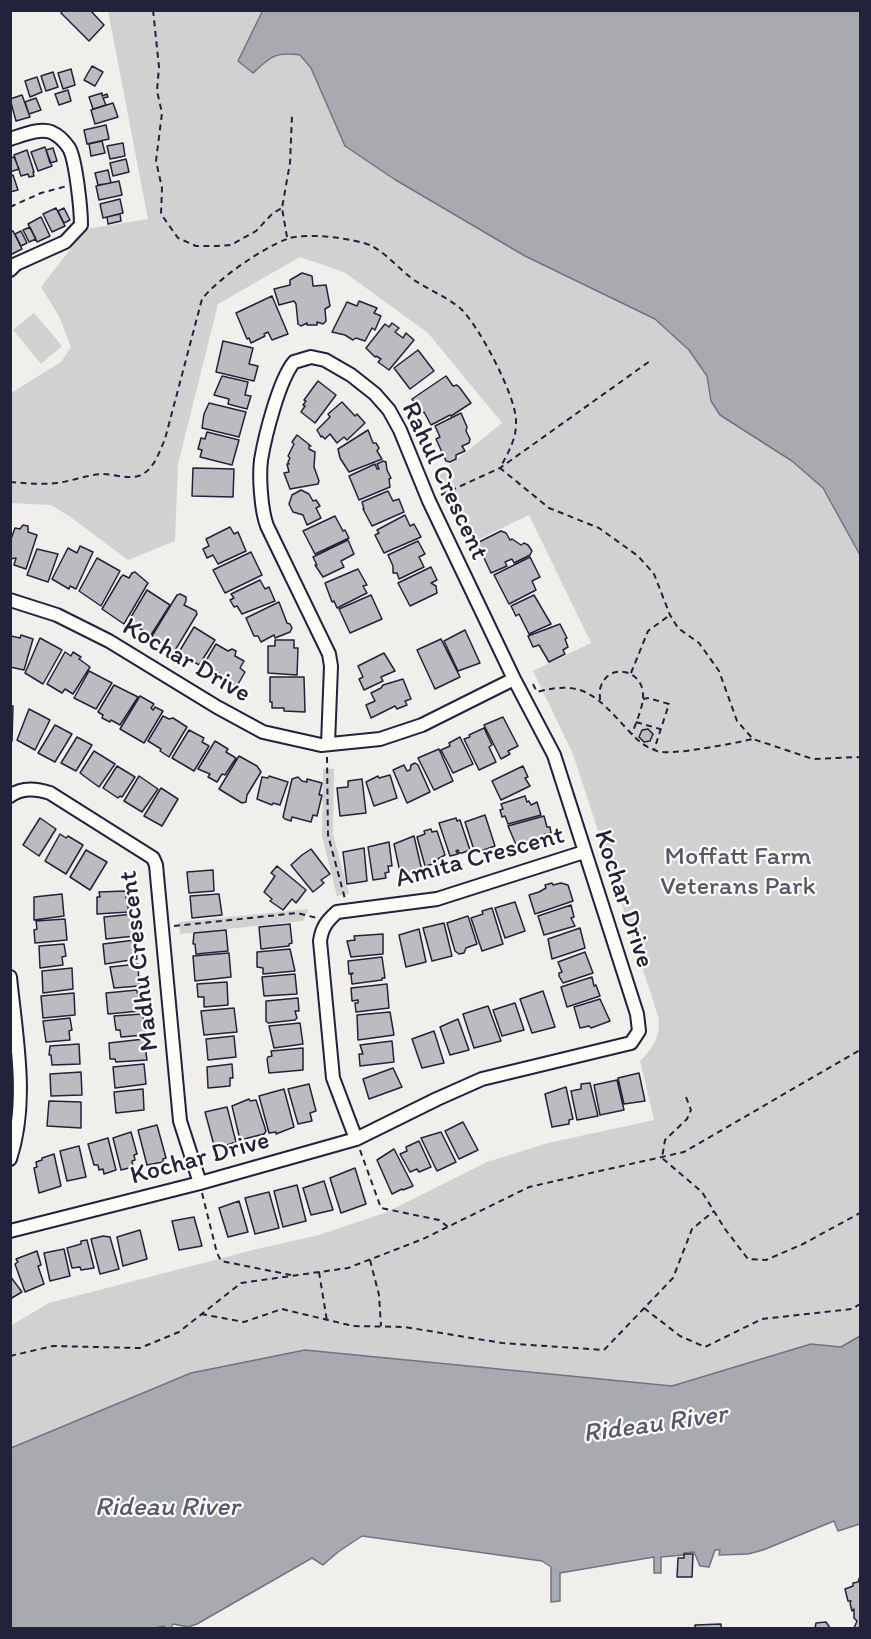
<!DOCTYPE html>
<style>
body{margin:0}
#map{position:relative;width:871px;height:1639px;overflow:hidden;background:#f0efec;font-family:Itim,sans-serif}
canvas{display:block}
.frame{position:absolute;inset:0;border:12px solid #22223b;pointer-events:none}
</style>
<div id="map">
<canvas width="871" height="1639"></canvas>
<div class="frame"></div>
</div>
<script>
const c = document.querySelector('canvas').getContext('2d');
c.lineJoin = 'round';
function fillPath(path, color) { c.fillStyle = color; c.fill(path, 'evenodd'); }
function trace(path, color, width, dash) { c.strokeStyle = color; c.lineWidth = width; c.lineCap = dash ? 'butt' : 'round'; c.setLineDash(dash || []); c.stroke(path); }
function drawText(font, color, halo, rows, align = 'center') {
  c.font = font + ' Itim,sans-serif'; c.lineWidth = 4.5; c.setLineDash([]); c.textBaseline = 'middle'; c.strokeStyle = halo; c.fillStyle = color; for (const [text, x, y, turn = 0] of rows) {
    c.save(); c.translate(x, y); c.rotate((+turn || 0) * Math.PI / 180); c.textAlign = isNaN(turn) ? turn : align; if (halo) c.strokeText(text, 0, 0); c.fillText(text, 0, 0); c.restore();
  }
}
const green = new Path2D(`
 M108 11H263L239 62 253 73C271 57 276 52 300 55L311 68 345 146 394 179 525 256 655 319 689 350 707 376 711 401 792 461 823 488 860 555V1336L841 1347 811 1344 672 1386 305 1350 191 1373 11 1448 10 1326 49 1303 257 1249 319 1235 387 1212 487 1162 548 1143 654 1120 640 1061C652 1050 662 1034 658 1016L573 754 533 671 591 643 529 515 469 544 437 475 502 423 428 333 344 272 300 257 218 304 178 464 175 541 128 560 69 516 51 505 11 503V393L61 362 71 347 59 316 41 287 86 229 148 219Z
 M34 313 62 346 41 364 13 330Z
 M323 769H334L333 834 349 894 337 896 322 836Z
 M309 909 303 921 180 934 179 922Z`);
const water = new Path2D(`
 M263 10 860 11V555L823 488 792 461 720 415 711 401 707 376 689 350 655 319 525 256 394 179 345 146 311 68 300 55C276 51 270 57 253 73L238 61Z
 M860 1336V1524L838 1531 834 1521 763 1550 748 1554 719 1555 720 1550H715L709 1567 700 1566 694 1552 684 1553 683 1555 661 1557V1573H654V1557L560 1573V1601L551 1602V1567L542 1561 362 1536 338 1552 323 1565 312 1558 197 1624 188 1627 173 1624 171 1628H165L164 1626 155 1628H11V1448L191 1373 305 1350 672 1386 811 1344 841 1347Z`);
const building = new Path2D(`
 M63 10H90L104 25 89 41 61 13Z
 M92 66 103 72 95 86 84 80Z
 M71 69 75 85 63 89 58 73Z
 M53 72 58 87 46 91 41 76Z
 M37 77 42 92 30 97 25 81Z
 M68 90 71 101 59 105 55 94Z
 M102 93V96L107 94 108 97 103 98 106 105 93 109 89 97Z
 M22 95 30 117 16 121 10 99Z
 M36 98 41 110 29 114 25 102Z
 M113 103 118 117 95 124 91 110Z
 M106 125 109 139 87 144 84 130Z
 M102 141 105 153 91 156 89 144Z
 M123 143 125 156 110 159 107 146Z
 M45 147 52 166 38 171 31 152Z
 M53 148 57 161 50 163 46 150Z
 M27 150 34 172H33L34 176 29 177 28 174 21 176 14 155Z
 M14 157 19 169 10 172V158Z
 M126 159 129 172 113 176 110 163Z
 M108 170 111 183 98 185 95 173Z
 M13 175 18 190 10 192V176Z
 M119 181 122 195 99 200 96 186Z
 M120 199 123 213 103 218 100 204Z
 M56 208 65 226 52 232 43 214Z
 M64 208 70 220 64 223 58 211Z
 M120 214 121 221 108 224 107 217Z
 M41 217 50 236 37 242 28 224Z
 M30 227 36 239 29 242 23 230Z
 M13 231 22 249 10 255V232Z
 M21 231 27 243 21 246 15 234Z
 M302 273 312 276 313 286 326 285 330 306 325 309 326 321 323 324 317 322V325H307V323L301 326 298 324 296 304 294 301 279 305 274 289 290 285V280Z
 M272 296 288 334 272 340 268 332 264 334 265 336 251 343 249 338 247 339 236 313Z
 M359 301 377 308 374 313 381 316 375 330 372 328 365 341 356 338 353 340 345 335 332 332 347 302 357 306Z
 M392 323 399 328 395 332 403 338 406 333 414 340 389 370 378 362 381 359 376 356 375 357 366 348 385 324 389 327Z
 M223 341 253 348 249 364 258 366 254 381 216 372Z
 M418 350 434 371 410 389 394 368Z
 M222 376 248 382 245 395 251 396 247 409 228 404 229 399 214 395Z
 M446 376 453 386 457 385 460 388 471 403 451 416 450 415 431 425 424 412 422 413 412 399Z
 M318 381 336 395 315 423 301 412 305 406 303 405 306 401 304 400Z
 M342 402 355 416 357 414 365 423 347 440 344 437 337 443 330 434 325 439 322 436 321 437 317 430 330 417 328 414Z
 M209 403 246 412 239 437 202 428 204 414Z
 M461 413 467 427 466 431 470 439 469 443 462 446 465 451 456 455V459L450 462 446 461 436 439 440 437 435 426Z
 M368 430 373 443H376L379 448 377 451 382 459 349 472 340 458 338 449Z
 M207 432 239 440 232 465 200 457 202 450 198 449 201 438 205 439Z
 M297 435 311 446H309V449L315 452 314 467 319 481 318 484 290 489 284 473 289 472 287 464H289L288 462 290 458 288 456 294 444 292 442Z
 M383 461 386 462 387 470 391 478 389 479 390 487 359 500 349 476 375 464 377 469H379L377 464Z
 M193 468 234 469 233 497 192 496Z
 M301 490 309 494 313 501 316 500 320 506 316 508 321 518 307 525 303 515 293 512 289 504 292 495Z
 M388 491 393 501 399 499 404 512 372 526 363 509H364L362 502Z
 M405 515 410 526 414 524 421 537 384 553 375 535 379 533 377 530Z
 M335 516 343 531 345 530 349 538 315 554 303 531Z
 M23 525 28 526V532L37 535 26 569 14 565 16 558 10 559V542L15 528 20 529Z
 M230 527 234 534 238 532 246 551 218 564 213 555 207 558 203 549 209 546 206 539Z
 M501 531 506 533 510 540 512 539 521 545 524 543 528 545 532 551 530 555 514 563 512 559 505 562 507 566 491 573 477 543Z
 M348 540 354 554 341 561 344 567 323 577 315 565H317L313 557Z
 M418 541 425 554 419 557 424 567 399 579 397 573H393V566L388 555Z
 M80 546 93 552 76 589 70 586 69 589 52 579 68 548 77 553Z
 M37 549 58 554 48 582 27 575Z
 M251 552 262 575 225 593 213 570Z
 M530 557 540 577 532 581 536 590 509 604 494 575Z
 M97 558 120 571 101 606 79 591Z
 M431 567 437 580 431 583 436 586 437 593 410 606 398 583Z
 M358 569 367 585 363 586 367 593 337 608 334 601 332 602 325 583Z
 M135 572 148 583 124 624 102 609 121 577 123 575 129 578 132 573Z
 M260 580 265 589 269 587 275 601 242 614 237 606 234 607 230 600 234 598 231 594Z
 M147 590 170 605 151 635 128 622Z
 M180 594 186 597V601L184 605 196 611 197 614 174 652 152 636 177 595Z
 M371 595 382 619 350 633 339 609Z
 M534 595 551 624 529 634 519 614 516 616 511 606Z
 M279 602 287 623 290 624 292 628 290 632 275 638 274 635 261 642 258 636H254L246 618Z
 M560 624 567 638 565 639 568 647 563 650 565 654 549 662 539 645 533 647 528 636Z
 M194 627 215 640 199 665 179 652Z
 M465 630 480 663 458 671 444 641Z
 M21 635 33 639 24 670 10 667 11 636 20 638Z
 M40 638 62 650 43 684 25 673Z
 M441 639 460 677 435 689 417 650Z
 M275 640H294V648H298L297 675 268 673V646H275Z
 M216 644 228 651 232 649 236 651 235 656 244 661 240 668 245 672 237 686 220 678 222 675 218 673 216 675 209 671 211 668 204 664Z
 M65 652 71 656 73 652 81 657 79 659 90 667 73 694 65 689 62 693 47 684Z
 M384 653 395 671 381 677 383 681 364 690 359 679 363 677 358 666Z
 M89 671 112 683 96 709 74 698Z
 M270 677H304L305 712 284 711V708H272V702H270Z
 M403 679 411 699 405 701 407 705 397 709 395 706 371 718 366 705 375 701 371 693 381 688 383 685Z
 M114 685 138 697 120 725 111 720 110 722 102 718 103 715 98 712Z
 M140 696 154 704 151 708 153 710 155 707 163 711 144 743 120 729Z
 M10 706H13L12 741 10 740Z
 M29 709 50 720 35 750 17 740Z
 M163 716 169 719 173 718 187 727 169 757 160 751 161 749 148 741Z
 M503 717 518 746 508 751 510 754 501 759 484 725Z
 M55 725 72 734 55 762 38 753Z
 M484 728 492 745 489 747 496 762 479 770 464 739 470 737 469 735Z
 M648 729 653 734 650 741 644 742 639 737 642 730Z
 M189 730 204 738 202 742 209 746 194 771 172 758Z
 M77 737 92 745 76 771 61 763Z
 M460 737 473 764 453 773 441 750 450 746 449 743Z
 M215 741 228 749 226 752 236 758 225 775 222 774 217 782 208 777 210 774 198 769Z
 M439 749 453 781 434 790 418 758Z
 M94 751 115 764 99 787 80 773Z
 M239 756 257 766 261 772 247 795 246 802 242 803 219 789Z
 M415 763 418 765 430 792 407 803 393 770 404 765 407 771 410 770 411 765Z
 M117 766 135 777 122 797 120 796 118 798 103 788Z
 M523 766 528 777 525 778 530 786 501 800 492 781Z
 M390 775 397 798 374 806 366 782 378 776 379 778Z
 M139 776 158 789 142 812 124 801Z
 M269 776 288 782 280 805 273 803 272 805 257 799 262 777 268 778Z
 M298 777 302 781 307 782V779L322 783 319 795H322L317 816 313 815 311 822 292 817 291 821 285 819 283 817 292 779Z
 M362 779 366 813 340 816 337 788 348 787V781Z
 M161 788 178 799 162 826 144 816Z
 M525 796 527 802 529 801 531 805 537 802 541 815 508 824 505 816 502 817 500 810 503 809 501 804Z
 M485 815 495 846 475 853 465 822Z
 M544 816 547 827H550L551 833 545 834 546 838 536 841V843L517 847 508 826Z
 M40 818 56 829 39 856 23 845Z
 M456 818 457 821 460 820 470 850 462 853H459L458 850 456 851 458 854 450 856 439 823Z
 M431 829 432 832 437 831 445 855 436 860 437 863 425 866 417 837 425 834 424 831Z
 M60 834 66 838 68 836 83 845 66 874 45 861Z
 M414 836 422 871 401 877 394 844Z
 M389 842 392 866H388L389 872 385 873 386 878 373 880 368 847Z
 M364 848 367 881 347 884 343 852Z
 M311 849 330 874 321 880 324 883 313 892 291 865 302 855Z
 M86 850 107 862 90 890 70 877Z
 M277 866 306 890 296 903 292 899 283 910 270 901 272 899 264 892 275 876 271 873Z
 M213 870 214 891 189 893 187 872Z
 M552 883 553 885 561 883 568 885 573 901 535 914 529 895 539 892 546 888 545 885Z
 M125 891 129 912 97 914V897H100L99 892Z
 M62 894 64 916 34 920V897Z
 M219 894 222 915 192 918 190 896Z
 M515 902 525 931 505 938 495 908Z
 M571 905 574 917 571 918 575 926 544 935 538 916Z
 M492 908 503 944 482 951 471 918 483 914 482 911Z
 M133 914 135 936 106 939 104 917Z
 M468 916 477 944 466 948 464 953 459 954 455 951 447 923Z
 M65 919 67 940 35 943 34 930 37 929 36 921Z
 M444 923 452 956 432 961 423 928Z
 M290 924 292 943 289 944V946L261 949 259 927Z
 M580 928 585 948 552 959 548 939Z
 M419 929 426 962 406 967 399 935Z
 M226 930 228 951 196 954 195 944H193L194 933Z
 M383 934V954L351 957 347 941 355 940 354 936Z
 M135 940 137 959 105 964 103 944Z
 M64 944 66 956 62 957 63 965 40 968 39 946Z
 M290 949 295 971 263 974V968L257 967V952Z
 M585 952 593 973 563 983 559 976V973L562 972 558 962Z
 M229 953 231 977 195 981 193 956Z
 M382 957 385 978H382V980L352 984 351 975 353 973 349 974 348 961Z
 M138 964 139 986 114 988 110 967Z
 M72 968 73 989 43 993 42 971Z
 M295 974 297 994 264 996 262 977Z
 M592 977 594 986 596 985 600 996 567 1007 561 987Z
 M227 982 228 1005 204 1007V997H198L197 984Z
 M387 984 389 1008 356 1012 355 1003H358V1000L352 1001 351 988Z
 M137 990 140 1011 108 1014 106 993Z
 M543 991 555 1027 532 1033 520 999Z
 M74 993 75 1015 43 1018 41 996Z
 M298 998 299 1011H295L297 1018 295 1020 268 1023 266 1021V1001Z
 M600 999 610 1021 591 1028 589 1026 580 1028 574 1007Z
 M515 1003 524 1030 502 1036 493 1010Z
 M488 1006 501 1041 474 1048 463 1014Z
 M234 1008 237 1032 204 1035 201 1011Z
 M390 1012 394 1035 358 1040 357 1015Z
 M143 1014 145 1035 121 1037 120 1030H116L114 1016Z
 M70 1018 72 1030 69 1031 70 1040 46 1042 43 1021Z
 M458 1019 469 1050 450 1055 440 1027Z
 M300 1023 303 1044 274 1048 269 1026Z
 M434 1031 444 1063 422 1068 412 1039Z
 M234 1036 236 1057 208 1060 206 1039Z
 M144 1039 147 1060 116 1062 115 1059H110L109 1043Z
 M392 1041 394 1062 360 1066 359 1054H363L360 1045Z
 M79 1044 80 1064 52 1065 51 1055H49L50 1046Z
 M303 1048V1070L269 1073 267 1059 268 1057 272 1056 271 1051Z
 M144 1064 146 1084 115 1088 113 1067Z
 M232 1064 233 1078H230V1086L208 1088 207 1067Z
 M393 1068 402 1087 369 1099 363 1079Z
 M81 1072 82 1095 51 1096 50 1074Z
 M639 1073 645 1101 624 1104 618 1078Z
 M617 1080 624 1110 600 1115 594 1085Z
 M590 1083 598 1116 577 1120 571 1091 581 1089V1084Z
 M309 1084 316 1111 310 1113 312 1121 298 1124 288 1089Z
 M566 1087 573 1119 569 1120V1124L552 1127 545 1094Z
 M143 1089 144 1110 116 1113 114 1092Z
 M284 1089 294 1127 276 1134V1132L269 1133 259 1096Z
 M249 1099 250 1101 256 1100 266 1131 264 1134 240 1140 232 1106Z
 M49 1101 81 1102V1128L47 1126Z
 M227 1107 236 1142 215 1149 205 1112Z
 M463 1122 478 1150 459 1159 445 1131Z
 M157 1125 166 1158 163 1159V1162L147 1165 138 1130Z
 M131 1132 137 1154 134 1155 135 1160 132 1161 133 1167 121 1170 113 1138Z
 M441 1132 456 1162 437 1171 421 1138Z
 M108 1138 116 1170 104 1174 103 1169 99 1170 98 1165H94L88 1144Z
 M419 1141 431 1167 419 1172 417 1169 410 1172 400 1154 407 1151 406 1147Z
 M79 1146 86 1177 67 1181 60 1151Z
 M394 1149 413 1186 403 1190 402 1189 392 1194 377 1160Z
 M54 1154 61 1186 39 1193 34 1168 37 1167 36 1162 42 1160V1158Z
 M355 1168 366 1204 341 1213 330 1178Z
 M324 1181 333 1210 311 1215 303 1188Z
 M297 1185 306 1221 283 1227 274 1191Z
 M269 1192 279 1228 255 1234 245 1198Z
 M239 1201 248 1232 228 1237 219 1208Z
 M194 1217 202 1246 179 1250 172 1221Z
 M140 1230 147 1259 123 1266 117 1237Z
 M103 1236 110 1237 119 1269 100 1274 91 1239Z
 M87 1240 94 1268 81 1270 80 1267 72 1268 67 1248 81 1244V1241Z
 M64 1249 70 1276 50 1281 44 1253Z
 M37 1251 41 1265 38 1266 44 1284 25 1292 15 1264 18 1262 16 1259Z
 M10 1276 22 1292 10 1299Z
 M684 1554H693L692 1577H677L678 1558H684Z
 M860 1576V1628H854L857 1621 854 1618V1609L852 1611 850 1603 851 1601H848L845 1589 853 1586V1583L858 1582Z
 M826 1622 830 1628H815L816 1623Z
 M721 1624V1628H695V1625Z`);
const path = new Path2D(`
 M153 10 159 67 157 91 162 113 156 161 162 188 161 214 178 238 196 246H217L231 245 256 231 273 213 282 208
 M10 207 41 193 67 186
 M287 237 282 208 290 163 292 115
 M10 482C26 483 41 485 57 483 72 481 87 475 102 474 116 474 131 481 143 474 155 467 160 450 165 439L202 299C219 278 261 249 287 239 304 232 354 238 372 246 388 255 399 269 414 280 429 290 447 297 461 309 479 326 516 396 516 421 517 438 508 453 500 468L549 508 599 528 638 556 654 574 670 615 678 628 699 643 719 671 737 721 753 739 813 759 860 757
 M441 495 500 468 650 361
 M631 673 648 631 670 615
 M533 684 537 692C584 679 597 697 627 729 637 740 643 746 657 751 672 756 735 743 753 739
 M643 699 648 698 669 704 654 750
 M600 700C600 696 599 690 601 686 609 663 641 669 643 693 644 706 636 722 632 734
 M636 722 660 729
 M327 757 328 835 345 899
 M174 926 297 913 317 918
 M686 1097 691 1110 687 1119 665 1140 662 1158 702 1192 725 1229 748 1259 766 1260 803 1244 860 1213
 M360 1150 381 1208 439 1220 448 1227
 M202 1193 217 1253 221 1261 291 1275
 M370 1260 379 1295 381 1326
 M319 1272 327 1321
 M644 1308 680 1336 705 1347 762 1319 852 1309 860 1304
 M201 1314 244 1322 282 1309 353 1326 405 1327 502 1343 604 1350 673 1278 692 1229 714 1211
 M10 1356 53 1346 140 1348 179 1332 241 1283 348 1268 423 1239 529 1187 684 1152 860 1050`);
const minor = new Path2D(`
 M10 139C23 135 39 128 51 132 58 135 65 142 69 148 76 160 81 210 81 225L65 242 16 264 10 270
 M10 600 57 615 109 641 217 707 263 732 321 745 380 739 422 725 514 679
 M10 796C22 787 38 789 50 793L153 858 156 865 180 1121 200 1183
 M10 977C16 1037 29 1101 10 1159
 M356 1139 333 1078 320 941C322 927 327 921 337 912L437 899 584 852
 M10 1231 200 1183 356 1139 437 1099 482 1079 631 1043 639 1031 637 1014 554 755 514 679 429 501 400 430 389 410 375 394 351 375 325 360 311 357 294 362C279 380 265 436 261 460 259 477 261 510 267 526L329 654 331 666 328 744`);
const streetNames = [
 ["Rahul Crescent",444,481,65],
 ["Kochar Drive",186,661,30],
 ["Amita Crescent",480,858,-15],
 ["Kochar Drive",623,899,72],
 ["Madhu Crescent",140,961,-97],
 ["Kochar Drive",200,1159,-15]
];
const parkNames = [
 ["Moffatt Farm",738,857],
 ["Veterans Park",738,887]
];
const waterNames = [
 ["Rideau River",655,1425,-8],
 ["Rideau River",167,1508]
];
fillPath(green, '#d2d1d1');
fillPath(water, '#a9a9b0');
trace(water, '#737381', 1.5);
fillPath(building, '#bcbcc0');
trace(building, '#22223b', 1.5);
trace(minor, '#22223b', 16);
trace(path, '#22223b', 2, [6, 4.5]);
trace(minor, '#fdfcf7', 12);
drawText('26px', '#22223b', '#fdfcf7', streetNames);
drawText('26px', '#575768', '#fdfcf7', parkNames);
drawText('italic 27px', '#58586a', '#fdfcf7', waterNames);
</script>
